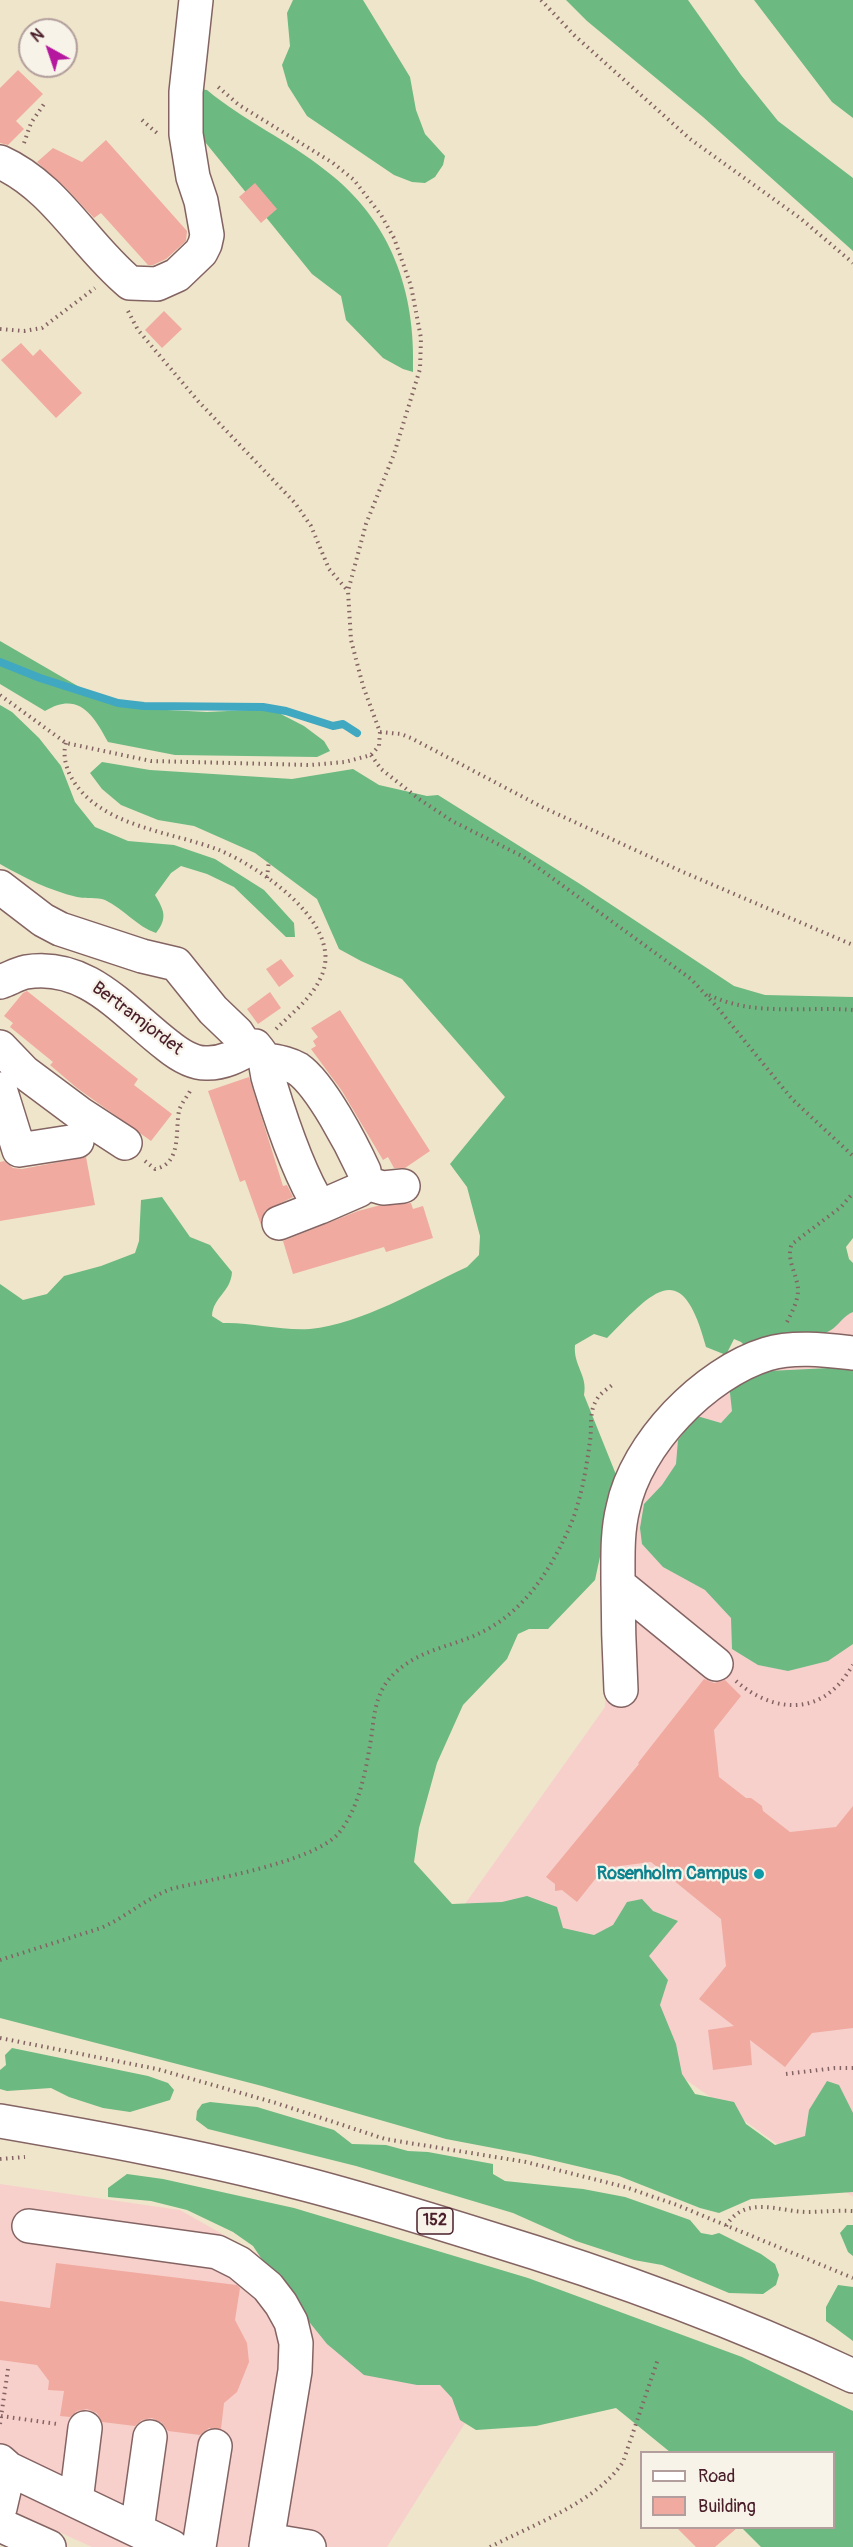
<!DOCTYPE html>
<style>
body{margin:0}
#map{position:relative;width:853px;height:2547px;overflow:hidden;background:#efe5ca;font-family:Pangolin,sans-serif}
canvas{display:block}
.legend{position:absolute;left:640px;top:2451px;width:195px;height:78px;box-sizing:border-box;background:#f7f3e8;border:2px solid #b29e9c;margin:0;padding:8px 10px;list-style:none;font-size:18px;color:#4a1f2b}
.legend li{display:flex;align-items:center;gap:12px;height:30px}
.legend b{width:30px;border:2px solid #b29e9c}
.north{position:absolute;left:18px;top:18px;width:60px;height:60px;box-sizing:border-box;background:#f7f3e8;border:2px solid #b29e9c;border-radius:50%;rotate:320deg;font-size:16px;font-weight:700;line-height:24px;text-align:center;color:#4a1f2b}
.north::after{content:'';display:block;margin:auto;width:21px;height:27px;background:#b5179e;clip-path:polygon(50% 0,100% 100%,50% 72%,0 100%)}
</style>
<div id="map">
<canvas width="853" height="2547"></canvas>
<ul class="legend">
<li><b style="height:8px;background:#fff"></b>Road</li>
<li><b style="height:16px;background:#f0aaa0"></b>Building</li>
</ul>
<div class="north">N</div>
</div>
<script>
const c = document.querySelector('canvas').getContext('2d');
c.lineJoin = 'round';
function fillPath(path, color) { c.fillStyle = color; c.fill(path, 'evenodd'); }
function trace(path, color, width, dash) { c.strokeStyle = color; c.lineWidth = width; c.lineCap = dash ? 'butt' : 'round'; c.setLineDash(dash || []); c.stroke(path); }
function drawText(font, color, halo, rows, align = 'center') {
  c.font = font + ' Pangolin,sans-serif'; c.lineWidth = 4.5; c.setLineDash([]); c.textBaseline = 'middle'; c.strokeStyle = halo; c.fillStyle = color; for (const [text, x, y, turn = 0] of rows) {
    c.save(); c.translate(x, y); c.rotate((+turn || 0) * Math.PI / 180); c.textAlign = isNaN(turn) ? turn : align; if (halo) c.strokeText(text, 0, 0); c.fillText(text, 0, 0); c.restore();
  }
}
const built = new Path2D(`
 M853 1297V2197L455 1918 605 1707 609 1586 647 1434Z
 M0 2184 180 2210 270 2261 510 2352 387 2547H92L0 2505Z`);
const forest = new Path2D(`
 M293 0H363L410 77 416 110 425 134 445 156 443 165 435 177 425 183 412 182 394 175 307 116 288 86 282 65 290 46 287 13Z
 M566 0H688L741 75 778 121 853 178V251L703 117 587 21Z
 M754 0H853V118L832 102Z
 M199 89 207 90C244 121 288 140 325 170 391 220 416 291 413 372L403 369 383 358 346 320 341 296 312 274 201 137Z
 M0 641 88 692 147 709 207 712 271 709 304 726 324 741 330 751 317 757 175 755 108 742C93 714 78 691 45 711L0 684Z
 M0 705 12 712 39 738 61 766 75 802 95 827 128 841 174 845 215 859 264 890 294 923 295 937H286L234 887 207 874 181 866 171 873 155 895C164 910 168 918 156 933 136 926 124 909 105 900 97 897 86 899 77 897 48 890 25 878 0 864Z
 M102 762 150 770 292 779 353 769 379 785 427 796 438 795 580 884 734 986 765 995 853 997V1238L846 1247 849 1259 853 1263V1312C844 1315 839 1325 831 1330 814 1340 792 1338 774 1339L768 1336 747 1348 741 1342 734 1339 726 1355 706 1347C682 1256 654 1290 607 1338L594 1334 575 1345C573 1366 588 1375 584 1395L617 1477 595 1580 548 1629H529L518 1634 507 1659 463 1705 437 1763 419 1828 414 1862 452 1904 502 1902 527 1896 557 1907 563 1928 594 1935 613 1925 627 1902 642 1899 653 1911 678 1921 649 1956 668 1980 660 2005 676 2044 682 2074 695 2094 734 2102 746 2124 775 2145 805 2136 809 2110 827 2081 839 2085 853 2113V2192L751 2199 719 2213 700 2208 619 2176 530 2155 446 2139 262 2086 0 2018V1284L23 1300 47 1294 64 1276 101 1266 135 1253 139 1241 141 1200 162 1197 190 1237 210 1245 232 1272C231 1292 213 1297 212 1316L223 1323C251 1322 281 1331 310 1329 362 1324 419 1289 467 1267L479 1255 480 1236 467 1187 450 1164 505 1097 402 979 361 961 339 949 317 899 255 853 194 826 158 820 121 805 102 789 90 773Z
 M849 1367 853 1369V1644L828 1661 788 1671 758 1665 732 1649 731 1618 705 1590 663 1567 642 1544 640 1528 644 1504 662 1485 676 1464 678 1440 697 1416 721 1423 732 1411 729 1384 749 1372Z
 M12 2048 148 2076 168 2083 174 2090 170 2100 130 2112 103 2108 69 2097 51 2088 7 2091 0 2089V2070L6 2065 5 2055Z
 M210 2102 257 2107 307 2122 334 2130 352 2144 386 2145 408 2151 428 2152 493 2164V2174L505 2181 583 2189 625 2197 690 2220 701 2233 712 2235 719 2233 761 2254 775 2264 779 2275 776 2285 763 2294 729 2293 662 2265 634 2260 576 2241 513 2213 356 2166 208 2129 196 2120 197 2111 202 2104Z
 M127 2174 163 2179 294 2208 528 2278 742 2357 853 2411V2547H761L742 2528H834V2452H670L616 2408 536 2426 476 2430 460 2420 452 2398 440 2385H417L364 2375 327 2344 277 2282 253 2246 233 2232 187 2210 151 2201 108 2197V2188Z
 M847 2225H853V2256L848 2252 840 2233Z
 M838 2285 853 2287V2341L826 2321V2307Z`);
const stream = new Path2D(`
 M0 662 40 678 118 703 144 706 263 707 286 711 333 726 343 724 357 733`);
const building = new Path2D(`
 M18 70 43 94 16 121 24 129 8 145 0 143V88Z
 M106 140 187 231 186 241 166 259 153 265H148L101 213 94 218 66 188 37 162 53 148 82 162Z
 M255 183 277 209 261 223 239 197Z
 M164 311 182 329 162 348 145 330Z
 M21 343 33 356 40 349 82 393 56 418 1 360Z
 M281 959 294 976 279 987 266 969Z
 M27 991 138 1079 134 1085 172 1114 151 1141 77 1088 50 1065 53 1062 10 1027 13 1023 4 1016 23 993Z
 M270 992 281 1008 258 1024 247 1009Z
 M340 1010 430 1151 405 1168H394L388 1157 383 1160 342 1091 311 1049 316 1046 313 1041 318 1037 311 1028Z
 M249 1077 283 1186 287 1185 293 1197 265 1211 261 1220V1225L245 1180 240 1182 208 1091Z
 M86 1157 95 1205 0 1221V1162L4 1161 13 1168 22 1169Z
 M411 1203 413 1209 423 1206 433 1238 386 1252 384 1247 293 1274 283 1241 358 1211 377 1206Z
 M704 1679 714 1683 725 1680 741 1696 714 1730 719 1777 746 1798H751L762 1806 763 1811 790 1832 836 1827 853 1806V2028L812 2033 785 2067 750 2040 752 2065 713 2070 708 2030 734 2026 699 1999 726 1966 721 1919 651 1862 604 1868 577 1902 562 1890 555 1891V1884L546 1877 639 1764 638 1763Z
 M56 2263 237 2285 240 2288 235 2320 247 2343 249 2362 237 2392 224 2403 221 2429 209 2428 200 2435 168 2431 162 2423 152 2418 142 2420 135 2426 102 2422 97 2413 87 2409 77 2411 70 2417 60 2416 64 2391 48 2390 49 2381 37 2365 0 2360V2301L50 2308Z
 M677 2528H737L715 2547H696Z`);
const path = new Path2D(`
 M541 0 574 35 690 139 800 218 853 263
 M142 120 158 134
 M24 143 31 123 44 104
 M128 311 138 330 198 401 295 503 311 526 329 569 348 591
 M0 329 24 331 42 328 95 288
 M0 695 66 743 151 761 310 765 345 762 371 755 379 746 380 732 363 686 351 640 348 591 366 524 394 454 420 369 421 338 411 286 394 238 381 215 354 180 333 163 239 105 216 85
 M380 732 401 734 411 738 542 807 683 872 853 945
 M66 743C63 753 65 763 69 773 95 827 171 831 219 850 260 867 346 925 321 977 312 998 292 1013 276 1029
 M371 755 381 769 419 799 452 821 522 856 691 979 717 1007 792 1099 853 1156
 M267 878 269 860
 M709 995C755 1017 803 1006 853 1010
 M145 1161 155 1169C182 1164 175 1131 179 1111 181 1103 188 1096 191 1089
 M787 1322C792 1312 798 1301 798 1290 798 1276 785 1258 792 1244L841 1207 853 1193
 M736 1681C764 1706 806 1717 836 1687 843 1681 848 1672 853 1665
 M0 1960 101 1928C126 1917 145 1899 171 1889 211 1879 311 1863 338 1834 358 1810 365 1775 370 1745 375 1716 373 1692 397 1671 417 1653 442 1648 466 1639 516 1621 545 1580 567 1533 580 1506 586 1471 590 1441 592 1428 589 1412 596 1401 599 1394 606 1390 612 1385
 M0 2038 157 2069 276 2103 385 2139 526 2162 625 2187 677 2205 853 2278
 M786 2074 835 2068H853
 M0 2159 25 2157
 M726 2226C745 2195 777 2211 806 2212 822 2212 837 2210 853 2211
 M1 2416 57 2424
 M0 2424 8 2369
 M490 2547C532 2525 597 2502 623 2462L658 2359`);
const minor = new Path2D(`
 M0 162C56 187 84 245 130 283L157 284 177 275 201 252 205 244 207 235 201 201 193 177 186 134V92L196 0
 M0 887 43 920 60 929 142 956 176 964 213 1010 237 1033 248 1050
 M0 982C9 979 17 974 26 972 87 962 124 1012 167 1045 178 1054 194 1064 208 1063 226 1063 240 1054 255 1046 271 1065 263 1064 270 1084 281 1120 300 1176 320 1207L359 1190 366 1183 364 1171C352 1145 321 1085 298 1069 288 1063 278 1062 267 1060
 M0 1047 24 1072 79 1113 125 1143
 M0 1089 19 1150 77 1141
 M366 1183 383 1188 403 1186
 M279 1223 320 1207
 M618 1584 716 1664
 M621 1690C619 1653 618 1617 618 1580 618 1556 617 1532 623 1508 636 1444 705 1373 767 1354 794 1346 826 1350 853 1353
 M29 2226 217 2252 239 2263 268 2287 281 2304 291 2322 296 2343 295 2371 266 2547
 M0 2461 9 2469 172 2547
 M76 2501 85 2428
 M0 2508 9 2469
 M0 2525 49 2547
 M137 2530 150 2437
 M267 2540 309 2547
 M199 2547 215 2446`);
const major = new Path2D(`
 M0 2121C98 2138 197 2156 293 2181 357 2197 421 2217 485 2237 610 2275 734 2320 853 2376`);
const markers = [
 [759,1874,6,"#0f9aa8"]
];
const shields = [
 [435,2221,36]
];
const shieldNames = [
 ["152",435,2221]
];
const streetNames = [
 ["Bertramjordet",137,1019,37]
];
const cultureNames = [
 ["Rosenholm Campus",747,1874]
];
fillPath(built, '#f7d0cc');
fillPath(forest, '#6cb982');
trace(stream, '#41a8c1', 8);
fillPath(building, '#f0aaa0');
trace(minor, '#846463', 36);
trace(major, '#846463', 36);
trace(path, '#846463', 4, [1.5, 4.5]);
trace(minor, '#fff', 33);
trace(major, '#fff', 33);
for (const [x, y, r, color] of markers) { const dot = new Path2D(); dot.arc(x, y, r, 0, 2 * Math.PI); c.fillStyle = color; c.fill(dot); trace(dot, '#f7f3e8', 2); }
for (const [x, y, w] of shields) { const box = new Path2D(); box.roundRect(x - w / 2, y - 13, w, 26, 4.5); c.fillStyle = '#f7f3e8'; c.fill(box); trace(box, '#4a1f2b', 1.5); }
drawText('bold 16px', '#4a1f2b', null, shieldNames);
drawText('18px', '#4a1f2b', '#f7f3e8', streetNames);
drawText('bold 18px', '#0d838f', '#f7f3e8', cultureNames, 'right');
</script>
